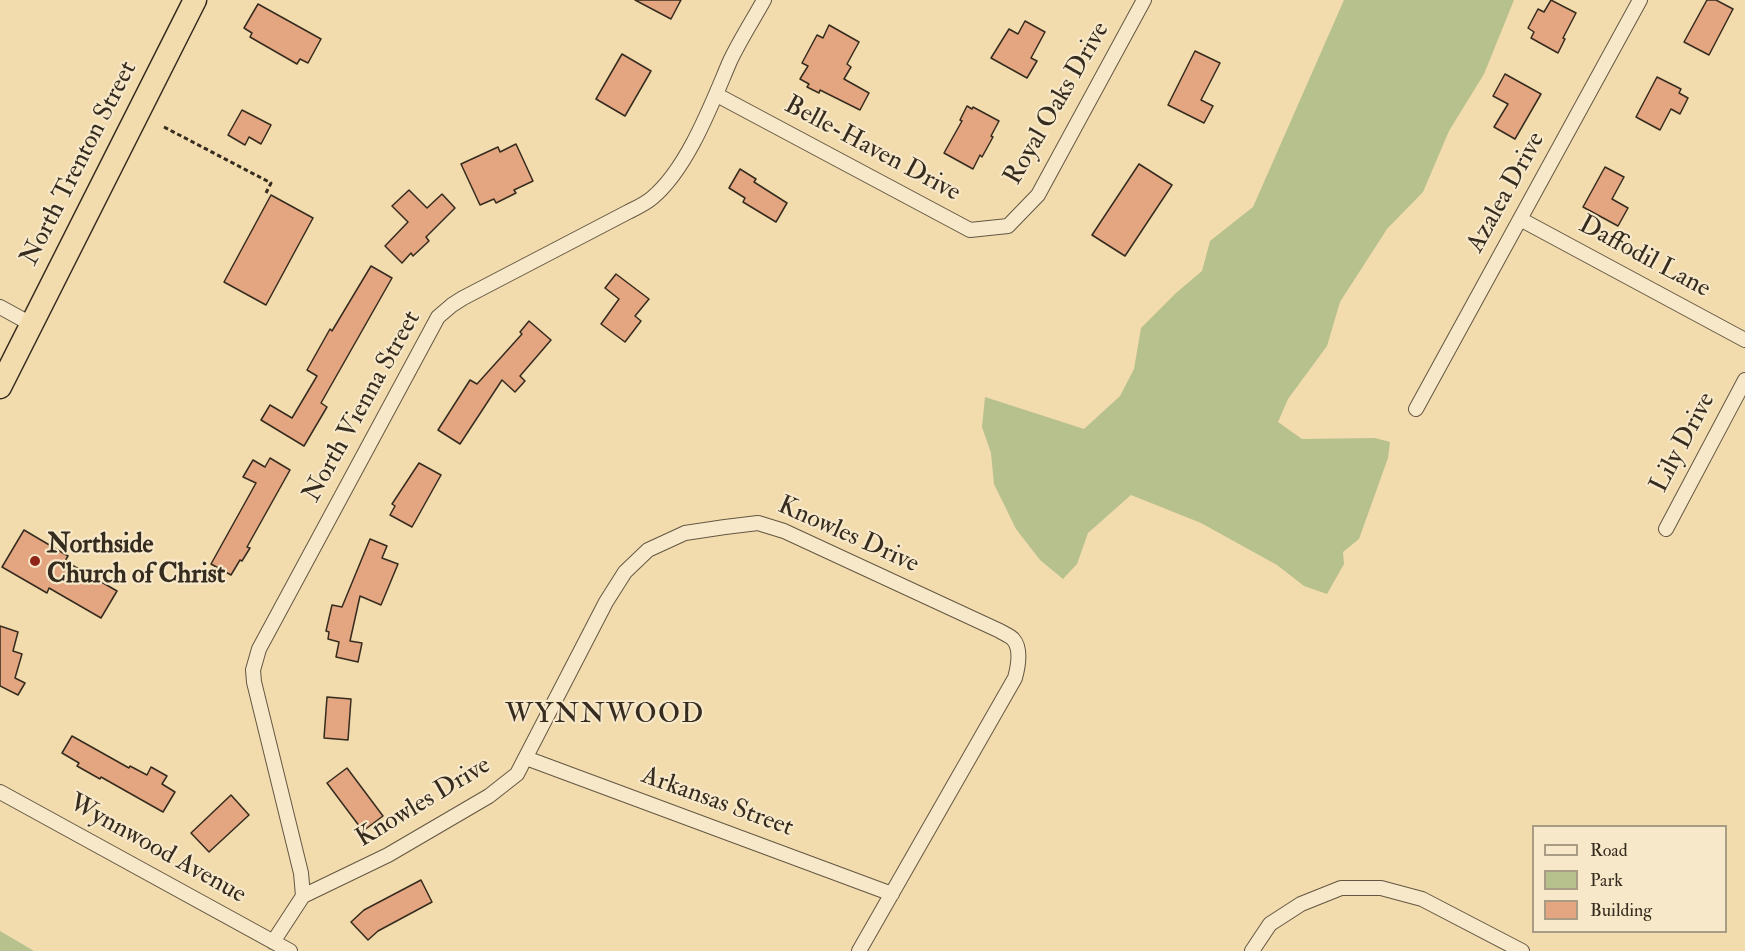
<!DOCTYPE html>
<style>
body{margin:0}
#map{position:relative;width:1745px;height:951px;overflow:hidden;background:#f2dbad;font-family:"IM FELL Double Pica",serif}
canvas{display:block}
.legend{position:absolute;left:1532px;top:825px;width:195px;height:108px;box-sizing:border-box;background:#f7e8ca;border:2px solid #a99c85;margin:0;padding:8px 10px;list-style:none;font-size:18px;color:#352b1e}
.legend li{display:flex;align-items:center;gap:12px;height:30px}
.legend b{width:30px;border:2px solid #a99c85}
</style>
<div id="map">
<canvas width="1745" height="951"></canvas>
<ul class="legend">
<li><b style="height:8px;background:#f7e8ca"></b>Road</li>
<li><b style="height:16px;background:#b7c18d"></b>Park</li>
<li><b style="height:16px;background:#e3a680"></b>Building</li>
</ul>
</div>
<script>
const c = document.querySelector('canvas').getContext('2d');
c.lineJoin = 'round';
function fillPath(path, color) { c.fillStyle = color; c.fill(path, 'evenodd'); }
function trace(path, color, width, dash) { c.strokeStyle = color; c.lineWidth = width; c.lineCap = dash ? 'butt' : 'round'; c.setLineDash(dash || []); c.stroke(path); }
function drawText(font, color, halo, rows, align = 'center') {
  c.font = font + ' "IM FELL Double Pica",serif'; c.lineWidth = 4.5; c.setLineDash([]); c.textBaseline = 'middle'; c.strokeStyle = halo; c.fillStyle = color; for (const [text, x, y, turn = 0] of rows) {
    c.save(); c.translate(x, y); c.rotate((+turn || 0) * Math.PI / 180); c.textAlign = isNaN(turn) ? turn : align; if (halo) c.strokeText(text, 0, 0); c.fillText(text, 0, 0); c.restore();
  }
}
const green = new Path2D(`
 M1344 0H1514L1484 74 1449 131 1423 192 1387 229 1340 302 1327 346 1288 399 1278 422 1302 439 1375 438 1390 442 1388 458 1359 539 1343 552 1344 564 1327 594 1304 586 1277 565 1201 523 1131 495 1088 533 1077 564 1063 579 1040 560 1016 529 994 484 991 453 982 427 985 397 1084 429 1120 396 1134 369 1141 328 1176 293 1202 271 1210 241 1253 207Z
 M0 931 34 951H0Z`);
const building = new Path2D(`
 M635 0H681L671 19Z
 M1551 0 1576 13 1563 38 1565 39 1558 53 1531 38 1534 32 1528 28 1538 9 1544 12Z
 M1707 0H1716L1733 9 1709 55 1684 42Z
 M258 4 321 39 308 63 300 59 297 64 250 37 252 33 244 28Z
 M1025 21 1045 32 1031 58 1037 61 1027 78 991 58 1009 29 1018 34Z
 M829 25 859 42 847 64 851 67 844 79 869 93 860 110 820 90 819 93 807 87 809 84 800 79 808 66 802 63 817 35 823 38Z
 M1195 51 1220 63 1201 100 1213 106 1204 123 1168 105Z
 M622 54 651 71 625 116 596 99Z
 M1505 74 1541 94 1515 139 1494 127 1508 104 1493 96Z
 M1657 77 1681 89 1679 93 1688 98 1680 114 1671 109 1660 130 1636 117Z
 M967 106 972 109 973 107 999 121 991 136 993 137 982 157 980 155 973 169 944 153 962 121 960 120Z
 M242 110 271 125 261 144 249 137 245 145 228 135Z
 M516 144 533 181 514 190 516 193 496 203 494 199 480 205 461 164 498 147 500 152Z
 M1139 164 1172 185 1125 256 1092 235Z
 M1605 167 1624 177 1612 199 1628 208 1618 226 1583 207Z
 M740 169 756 179 754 182 787 203 776 222 743 202 745 198 729 188Z
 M409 190 427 208 442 194 455 208 426 237 429 241 413 256 411 253 402 263 385 246 408 222 392 206Z
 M271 195 313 218 266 305 224 282Z
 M371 266 392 278 321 403 327 407 304 446 261 420 270 405 292 418 317 376 307 370 330 329 332 331Z
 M616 274 649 299 635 316 641 321 625 342 601 324 619 299 605 288Z
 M529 321 551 340 520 376 525 381 515 392 502 380 460 444 438 430 470 380 477 384 522 334 520 332Z
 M270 458 290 470 247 547 250 548 242 561 240 560 231 575 211 564 256 483 243 477 253 460 265 467Z
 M419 463 441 475 412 527 390 515 395 506 392 504Z
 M24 530 68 556 65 561 117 591 101 618 49 588 47 593 2 567Z
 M370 539 387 546 382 558 398 564 381 605 360 596 350 641 362 643 358 662 336 657 339 642 328 639 329 632 326 631 332 605 342 607Z
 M0 626 18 632 13 651 22 654 15 678 25 683 18 695 0 686Z
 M327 697 351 699 348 740 324 738Z
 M72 736 129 768 130 766 147 775 151 767 167 776 162 784 175 792 163 812 101 777 100 779 77 766 79 763 62 753Z
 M347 768 383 816 363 831 327 783Z
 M231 795 249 815 209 852 191 833Z
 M421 880 432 902 378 931 368 940 351 922 364 910Z`);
const path = new Path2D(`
 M164 127 271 183 266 193`);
const minor = new Path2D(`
 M717 95 970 230 1008 226 1038 195 1144 0
 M1520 219 1745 340
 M0 307 31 324
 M1416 409 1640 0
 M1666 529 1745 380
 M526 758 892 894
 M0 792 290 951
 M303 896 301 873 254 682 253 670 259 649 438 317 452 305 463 298 628 212C636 208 645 204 652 198 688 168 712 103 730 61 740 40 753 20 764 0
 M273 942 303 896 388 855 489 796 517 774 606 602 625 572 648 550 685 533 725 527 758 523 784 531 1000 631C1003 633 1010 636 1013 639 1022 649 1018 667 1015 678L859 951
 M1252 951 1270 924 1301 904 1341 888H1381L1422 899 1522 951`);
const trunk = new Path2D(`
 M0 387 195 0`);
const markers = [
 [35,561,6,"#8f2418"]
];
const streetNames = [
 ["Royal Oaks Drive",1058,104,-60],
 ["Belle-Haven Drive",872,150,28],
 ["North Trenton Street",80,164,-63],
 ["Azalea Drive",1507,193,-61],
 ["Daffodil Lane",1644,258,28],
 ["North Vienna Street",363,407,-61],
 ["Lily Drive",1684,443,-62],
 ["Knowles Drive",848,536,24],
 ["Knowles Drive",424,803,-31],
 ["Arkansas Street",717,803,20],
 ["Wynnwood Avenue",157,850,29]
];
const poiNames = [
 ["Northside",47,546],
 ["Church of Christ",47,576]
];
const neighbourhoodNames = [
 ["WYNNWOOD",605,716]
];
fillPath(green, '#b7c18d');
fillPath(building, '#e3a680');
trace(building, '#352b1e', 1.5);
trace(minor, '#645742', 16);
trace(trunk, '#352b1e', 25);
trace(path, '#352b1e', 3, [4.5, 3]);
trace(minor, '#f7e8ca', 14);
trace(trunk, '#f2dbad', 22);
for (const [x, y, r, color] of markers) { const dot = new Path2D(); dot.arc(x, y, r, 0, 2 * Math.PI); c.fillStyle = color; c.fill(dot); trace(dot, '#f7e8ca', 2); }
drawText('26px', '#352b1e', '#f7e8ca', streetNames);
drawText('bold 26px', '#352b1e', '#f7e8ca', poiNames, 'left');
c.letterSpacing = '1.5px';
drawText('27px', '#352b1e', '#f7e8ca', neighbourhoodNames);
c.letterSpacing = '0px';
</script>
